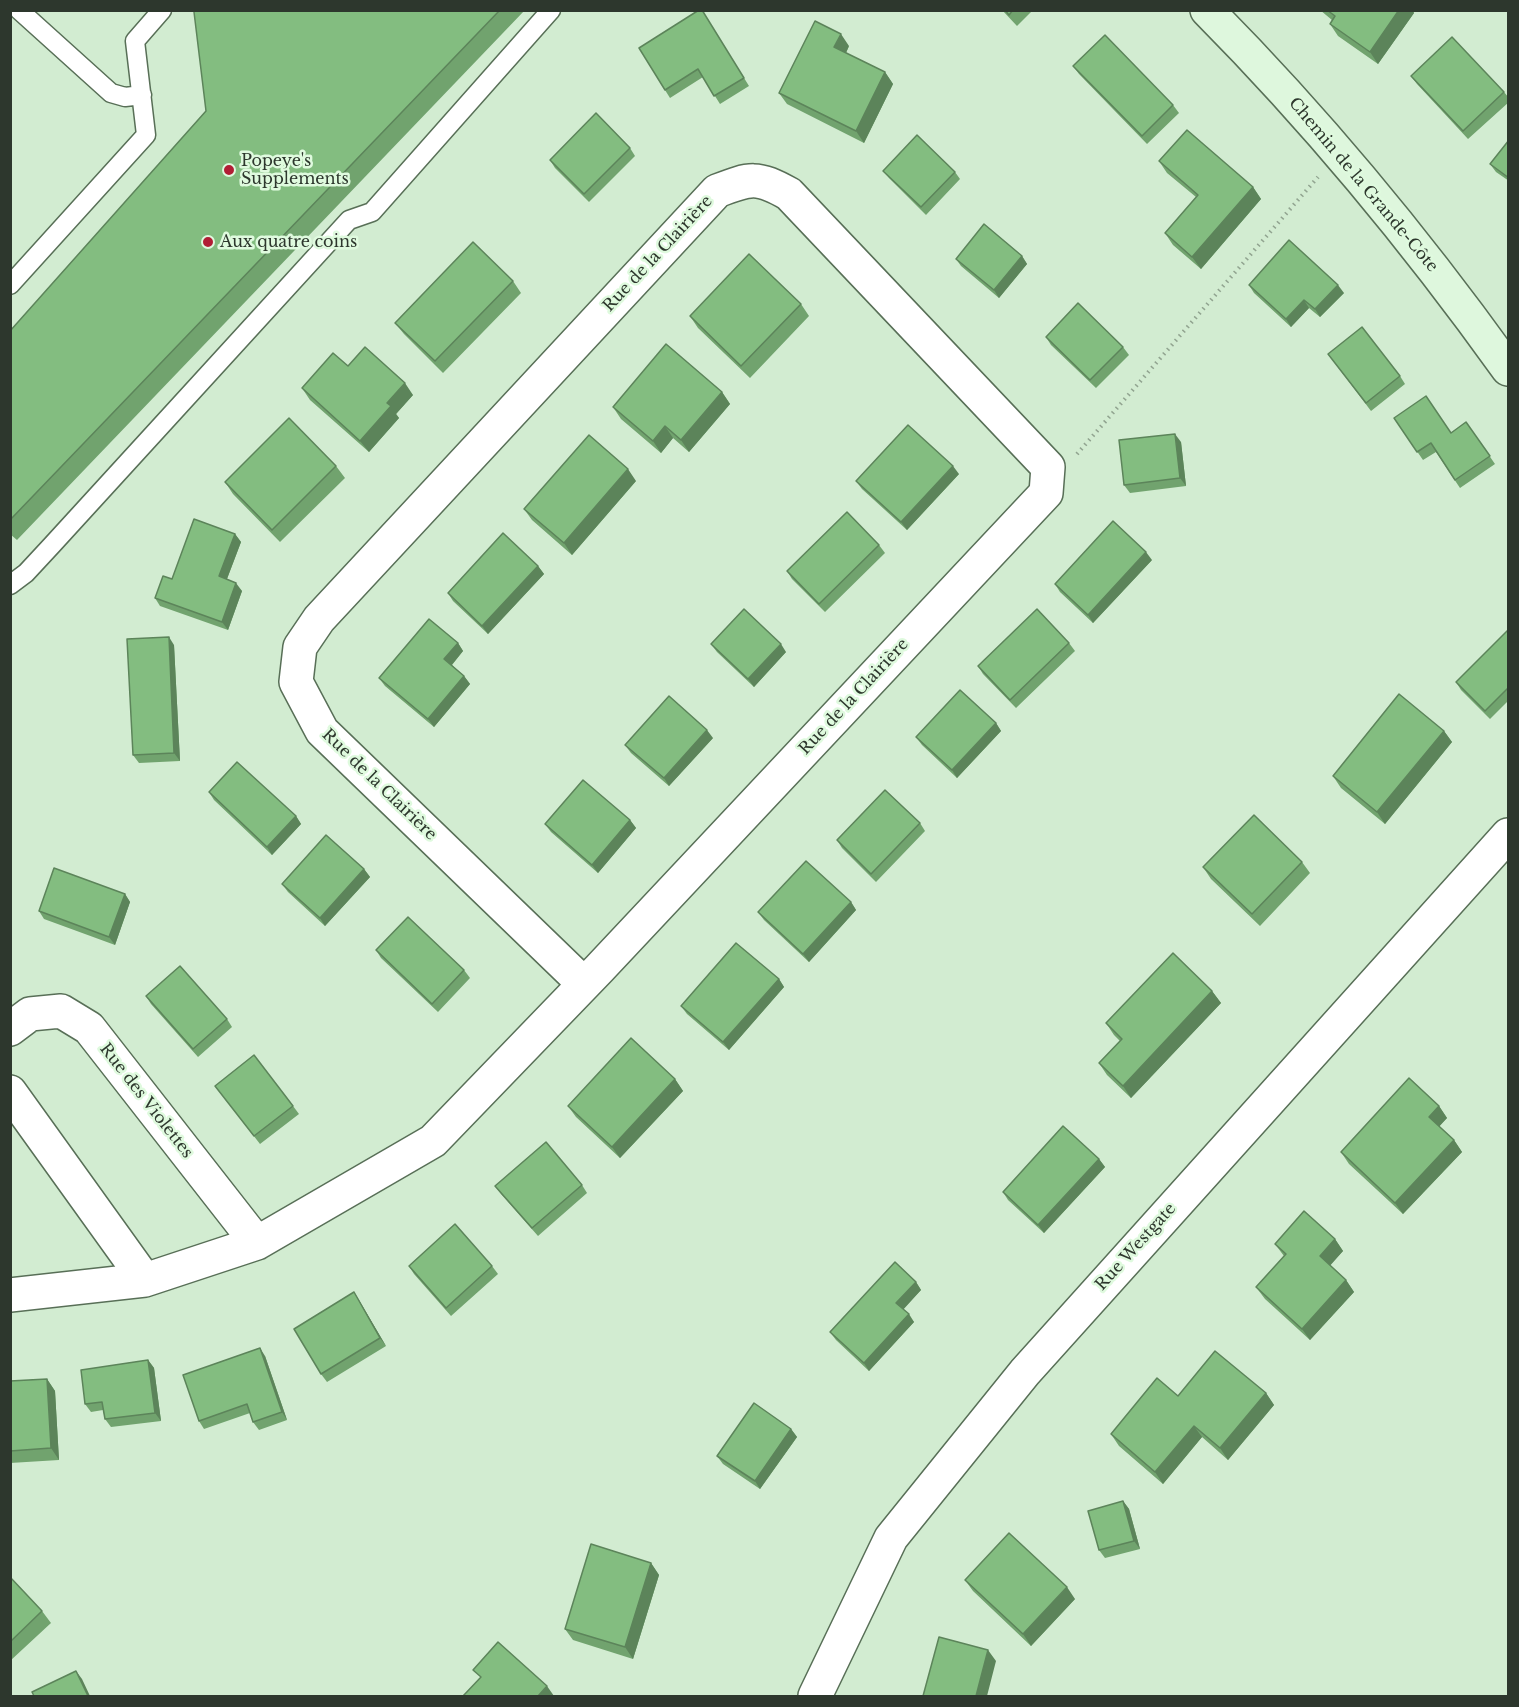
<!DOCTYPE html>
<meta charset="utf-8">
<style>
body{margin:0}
#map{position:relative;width:1519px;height:1707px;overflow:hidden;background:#d2ecd1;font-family:"Libre Baskerville",serif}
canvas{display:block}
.frame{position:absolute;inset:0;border:12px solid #2d372d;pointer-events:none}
</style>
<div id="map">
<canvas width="1519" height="1707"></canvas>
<div class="frame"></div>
</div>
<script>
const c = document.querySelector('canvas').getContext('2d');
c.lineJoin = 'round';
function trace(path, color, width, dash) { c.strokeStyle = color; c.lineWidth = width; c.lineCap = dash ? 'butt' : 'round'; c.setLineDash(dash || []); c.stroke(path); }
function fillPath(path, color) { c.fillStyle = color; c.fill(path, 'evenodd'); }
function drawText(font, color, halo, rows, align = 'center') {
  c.font = font + ' "Libre Baskerville",serif'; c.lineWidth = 5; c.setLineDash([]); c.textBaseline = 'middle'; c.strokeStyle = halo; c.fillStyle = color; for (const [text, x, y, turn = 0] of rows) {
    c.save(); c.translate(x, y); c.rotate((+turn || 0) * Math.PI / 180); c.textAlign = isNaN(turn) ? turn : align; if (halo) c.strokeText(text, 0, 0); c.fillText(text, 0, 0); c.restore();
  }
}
const path = new Path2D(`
 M1077 454 1318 177`);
const service = new Path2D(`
 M19 10 111 93 125 97 142 95
 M10 285 146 135 135 41 162 10
 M10 585 26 573 52 545 349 220 372 212 551 10`);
const minor = new Path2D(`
 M10 1029 30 1014 61 1011 89 1028 257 1243
 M10 1092 145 1280
 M10 1295 145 1280 257 1243 433 1141 599 969 1046 493 1048 467 789 194C757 176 751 178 717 191L319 619 300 647 296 682 322 731 584 984
 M815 1696 891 1538 1025 1372 1508 835`);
const secondary = new Path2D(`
 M1207 10C1317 121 1417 242 1508 369`);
const wall = new Path2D(`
 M196 10H525L17 540 10 534V331L206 111Z
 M702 10 749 86 720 104 703 77 670 98 665 90Z
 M1002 10H1033L1017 26Z
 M1320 10H1412L1414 13 1378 64 1338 36 1330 24 1332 20Z
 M849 46 846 53 885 72 893 84 864 143 787 104 779 93Z
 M1073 66 1173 105 1179 113 1147 144 1079 74Z
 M1411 76 1504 92 1509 98V102L1468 139 1417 84Z
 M1509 140V181L1496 172 1490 164Z
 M630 148 635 156 589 202 555 168 550 160Z
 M1159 161 1253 187 1261 199 1201 269 1173 245 1165 233 1196 197 1167 173Z
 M883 171 955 172 960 179 926 215 889 178Z
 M1022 256 1027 264 999 298 961 266 956 259Z
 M513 281 521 293 443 373 404 334 395 323Z
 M1249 285 1344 293 1320 317 1309 308 1291 327 1254 293Z
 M801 304 809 316 750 378 698 328 690 316Z
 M1046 337 1123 347 1129 355 1096 388 1051 345Z
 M1328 354 1400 376 1405 384 1371 411Z
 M348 366 413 395 396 414 399 418 369 452 310 400 302 388Z
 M722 392 730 404 689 452 673 438 661 453 621 419 613 407Z
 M1394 418 1451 433 1466 422 1495 464 1460 488 1436 452 1423 460Z
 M1181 442 1186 486 1130 493 1124 485Z
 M336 466 345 478 280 542 233 494 225 482Z
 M959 474 907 530 862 489 856 481Z
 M636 481 572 555 532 520 524 509Z
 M235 534 241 542 227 579 242 591 228 630 160 606 155 598 172 579Z
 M879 545 885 553 825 612 792 579 787 571Z
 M1152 560 1093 623 1060 592 1055 584Z
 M538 566 544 574 488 634 453 601 448 593Z
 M1509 629V700L1490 719 1461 690 1456 682Z
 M458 643 463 651 452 665 464 676 470 684 434 727 385 686 379 678Z
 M1069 643 1075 651 1016 708 983 674 978 666Z
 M711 644 786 652 754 687 717 652Z
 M174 645 180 761 139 763 133 755Z
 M996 723 1001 731 957 778 922 745 916 737Z
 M1444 731 1452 742 1385 824 1341 788 1333 776Z
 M713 738 669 786 631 753 625 745Z
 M209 792 296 816 301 824 272 855 214 800Z
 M630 820 636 828 598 873 551 832 545 824Z
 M920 823 925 831 876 882 842 848 837 840Z
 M1302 862 1310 873 1260 926 1211 879 1203 867Z
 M364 869 370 877 325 926 288 892 282 884Z
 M125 894 130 902 115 945 44 919 39 911Z
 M851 902 856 910 809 962 764 920 758 912Z
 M376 950 464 970 470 978 438 1012 381 958Z
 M779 979 784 987 729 1050 687 1014 681 1006Z
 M1212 991 1221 1003 1131 1098 1107 1075 1099 1063 1120 1041 1114 1035 1106 1023Z
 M146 996 227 1019 232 1027 198 1057 151 1004Z
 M675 1079 683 1091 620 1158 576 1117 568 1106Z
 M215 1086 293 1106 299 1114 260 1144Z
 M1439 1106 1447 1118 1439 1126 1454 1140 1462 1152 1403 1214 1349 1164 1341 1152Z
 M1099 1159 1105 1167 1044 1233 1008 1200 1003 1192Z
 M582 1185 587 1193 538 1236 501 1194 495 1186Z
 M1335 1239 1343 1251 1330 1265 1346 1280 1354 1292 1310 1340 1265 1299 1256 1287 1284 1256 1275 1244Z
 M409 1266H492L498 1274 451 1316 414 1274Z
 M916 1282 921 1290 903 1309 914 1322 869 1371 836 1340 830 1332Z
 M354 1292 386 1346 327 1382 321 1374Z
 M265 1356 287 1420 259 1430 253 1422 250 1413 204 1429 199 1421Z
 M148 1360 154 1368 161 1421 111 1427 105 1419 103 1410 91 1412 85 1404Z
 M47 1379 55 1391 59 1460 10 1463V1381Z
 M1266 1393 1274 1405 1228 1460 1202 1437 1163 1484 1119 1446 1111 1434 1178 1396Z
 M791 1429 797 1437 760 1489 723 1464 717 1456Z
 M1123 1501 1129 1509 1140 1549 1105 1558 1099 1550Z
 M651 1563 659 1575 633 1659 573 1640 565 1629Z
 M10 1577 42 1611 51 1623 10 1661Z
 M965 1580 1075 1599 1031 1646 973 1591Z`);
const shadedWall = new Path2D(`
 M1399 10H1412L1414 13 1378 64 1370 52Z
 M841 34 849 46 843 59 834 47Z
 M885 72 893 84 864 143 856 131Z
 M1253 187 1261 199 1201 269 1192 257Z
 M1022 256 1027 264 999 298 994 290Z
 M1338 285 1344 293 1320 317 1315 309Z
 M1304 300 1309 308 1291 327 1286 319Z
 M405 383 413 395 396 414 399 418 369 452 360 441 387 403Z
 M722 392 730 404 689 452 681 440Z
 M665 426 673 438 661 453 653 441Z
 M1175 434 1181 442 1186 486 1180 478Z
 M953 466 959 474 907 530 901 522Z
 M628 469 636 481 572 555 564 543Z
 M235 534 241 542 225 584 219 576Z
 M1146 552 1152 560 1093 623 1088 615Z
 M538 566 544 574 488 634 482 626Z
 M236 583 242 591 228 630 222 622Z
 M169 637 174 645 180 761 174 753Z
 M458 643 463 651 450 667 444 659Z
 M781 644 786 652 754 687 748 679Z
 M464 676 470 684 434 727 428 719Z
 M996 723 1001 731 957 778 952 770Z
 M707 730 713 738 669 786 664 778Z
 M1444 731 1452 742 1385 824 1377 812Z
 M296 816 301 824 272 855 267 847Z
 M630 820 636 828 598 873 592 865Z
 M364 869 370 877 325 926 320 918Z
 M125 894 130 902 115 945 109 937Z
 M851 902 856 910 809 962 803 954Z
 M779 979 784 987 729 1050 723 1042Z
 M1212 991 1221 1003 1131 1098 1123 1086Z
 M675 1079 683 1091 620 1158 612 1147Z
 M1439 1106 1447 1118 1437 1129 1429 1117Z
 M1454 1140 1462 1152 1403 1214 1395 1203Z
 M1099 1159 1105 1167 1044 1233 1038 1225Z
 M1335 1239 1343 1251 1328 1268 1320 1256Z
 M1346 1280 1354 1292 1310 1340 1302 1329Z
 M916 1282 921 1290 902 1311 896 1303Z
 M354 1292 359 1300 386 1346 380 1338Z
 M909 1314 914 1322 869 1371 864 1363Z
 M260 1348 265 1356 287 1420 282 1412Z
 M148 1360 154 1368 161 1421 155 1413Z
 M47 1379 55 1391 59 1460 51 1448Z
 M1266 1393 1274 1405 1228 1460 1220 1448Z
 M1194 1426 1202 1437 1163 1484 1155 1472Z
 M791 1429 797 1437 760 1489 755 1481Z
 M1123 1501 1129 1509 1140 1549 1134 1541Z
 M651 1563 659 1575 633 1659 625 1647Z
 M1067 1587 1075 1599 1031 1646 1023 1634Z
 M988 1650 996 1661 987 1696H976Z
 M76 1671 82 1679 90 1696H88Z
 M547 1686 554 1696H538Z`);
const building = new Path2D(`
 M196 10H500L10 520V331L206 111 194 12Z
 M699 10H702L744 78 714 96 698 69 665 90 639 48Z
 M1005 10H1013L1009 15Z
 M1327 10H1399L1370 52 1330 24 1335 16Z
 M815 21 841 34 834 47 885 72 856 131 779 93Z
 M1105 35 1173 105 1142 136 1073 66Z
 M1452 37 1504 92 1463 131 1411 76Z
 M596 113 630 148 584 194 550 160Z
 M1187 130 1253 187 1192 257 1165 233 1198 195 1159 161Z
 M917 135 955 172 921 207 883 171Z
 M1509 140V178L1490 164Z
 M984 224 1022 256 994 290 956 259Z
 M1289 240 1338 285 1315 309 1304 300 1286 319 1249 285Z
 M473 242 513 281 435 361 395 323Z
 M749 254 801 304 741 366 690 316Z
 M1078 303 1123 347 1090 380 1046 337Z
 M1362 327 1400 376 1366 403 1328 354Z
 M666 344 722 392 681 440 665 426 653 441 613 407Z
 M365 347 405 383 387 403 391 406 360 441 302 388 333 353 348 366Z
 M1426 396 1451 433 1466 422 1490 456 1455 480 1431 443 1417 452 1394 418Z
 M289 418 336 466 272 530 225 482Z
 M908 425 953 466 901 522 856 481Z
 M1175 434 1180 478 1124 485 1119 440Z
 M589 435 628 469 564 543 524 509Z
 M847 512 879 545 819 604 787 571Z
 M194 519 235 534 219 576 236 583 222 622 155 598 163 576 172 579Z
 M1113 521 1146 552 1088 615 1055 584Z
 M503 533 538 566 482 626 448 593Z
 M744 609 781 644 748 679 711 644Z
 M1037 609 1069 643 1010 700 978 666Z
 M429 619 458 643 444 659 464 676 428 719 379 678Z
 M1509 629V687L1485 711 1456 682Z
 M169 637 174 753 133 755 127 639Z
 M960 690 996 723 952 770 916 737Z
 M1399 694 1444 731 1377 812 1333 776Z
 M669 696 707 730 664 778 625 745Z
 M237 762 296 816 267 847 209 792Z
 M583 780 630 820 592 865 545 824Z
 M885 790 920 823 871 874 837 840Z
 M1254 815 1302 862 1252 914 1203 867Z
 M326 835 364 869 320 918 282 884Z
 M806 861 851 902 803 954 758 912Z
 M54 868 125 894 109 937 39 911Z
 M408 917 464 970 432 1004 376 950Z
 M736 943 779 979 723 1042 681 1006Z
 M1173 953 1212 991 1123 1086 1099 1063 1122 1039 1106 1023Z
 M180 966 227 1019 193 1049 146 996Z
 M631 1038 675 1079 612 1147 568 1106Z
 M254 1055 293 1106 254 1136 215 1086Z
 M1409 1078 1439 1106 1429 1117 1454 1140 1395 1203 1341 1152Z
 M1063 1126 1099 1159 1038 1225 1003 1192Z
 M546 1142 582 1185 532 1228 495 1186Z
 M1304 1211 1335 1239 1320 1256 1346 1280 1302 1329 1256 1287 1286 1254 1275 1244Z
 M455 1224 492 1266 446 1308 409 1266Z
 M895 1262 916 1282 896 1303 909 1314 864 1363 830 1332Z
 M354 1292 380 1338 321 1374 294 1329Z
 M260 1348 282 1412 253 1422 247 1404 199 1421 183 1375Z
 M1215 1351 1266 1393 1220 1448 1194 1426 1155 1472 1111 1434 1157 1378 1178 1396Z
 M148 1360 155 1413 105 1419 102 1402 85 1404 81 1370Z
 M47 1379 51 1448 10 1451V1381Z
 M754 1403 791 1429 755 1481 717 1456Z
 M1123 1501 1134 1541 1099 1550 1088 1511Z
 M1009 1533 1067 1587 1023 1634 965 1580Z
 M591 1544 651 1563 625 1647 565 1629Z
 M10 1577 42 1611 10 1642Z
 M939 1637 988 1650 976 1696H923Z
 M498 1642 547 1686 538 1696H463L481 1677 473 1670Z
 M76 1671 88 1696H34L32 1692Z`);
const markers = [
 [229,170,6,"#b11e35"],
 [208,242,6,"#b11e35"]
];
const poiNames = [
 ["Popeye's",241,161],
 ["Supplements",241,179],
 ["Aux quatre coins",220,242]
];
const streetNames = [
 ["Chemin de la Grande-Côte",1363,185,50],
 ["Rue de la Clairière",658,254,-47],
 ["Rue de la Clairière",854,697,-47],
 ["Rue de la Clairière",379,785,44],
 ["Rue des Violettes",146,1101,52],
 ["Rue Westgate",1136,1247,-48]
];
trace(service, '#586f57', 21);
trace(minor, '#586f57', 36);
trace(secondary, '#586f57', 36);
trace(path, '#91a490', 4, [1.5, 4.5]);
trace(service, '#fff', 18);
trace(minor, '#fff', 33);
trace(secondary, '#def7dd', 33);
fillPath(wall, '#71a36e');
fillPath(shadedWall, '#5c845a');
fillPath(building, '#83bd80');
trace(building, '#5c845a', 1.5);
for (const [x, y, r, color] of markers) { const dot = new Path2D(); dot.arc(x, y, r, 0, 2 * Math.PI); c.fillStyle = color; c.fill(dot); trace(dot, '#dffade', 2); }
drawText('16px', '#2d372d', '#dffade', poiNames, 'left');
drawText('16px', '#2d372d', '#dffade', streetNames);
</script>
